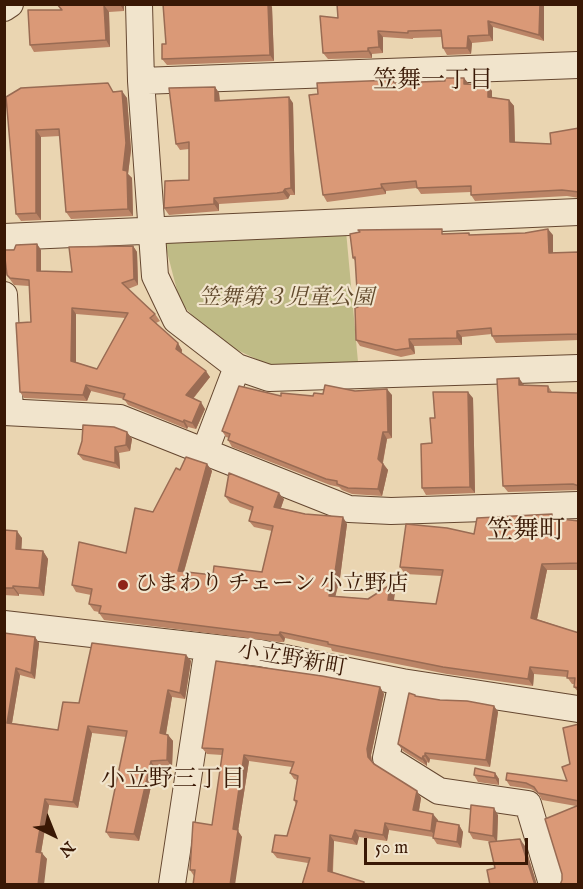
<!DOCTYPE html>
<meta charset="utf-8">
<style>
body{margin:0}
#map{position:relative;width:583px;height:889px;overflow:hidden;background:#ead5b1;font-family:"IM FELL English",serif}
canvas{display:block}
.frame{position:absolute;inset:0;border:6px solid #391805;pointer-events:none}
.north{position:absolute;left:24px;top:805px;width:60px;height:60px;-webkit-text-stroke:4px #f1e4cc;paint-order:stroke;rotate:137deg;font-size:16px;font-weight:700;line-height:24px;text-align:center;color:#391805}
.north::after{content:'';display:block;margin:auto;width:21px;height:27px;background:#391805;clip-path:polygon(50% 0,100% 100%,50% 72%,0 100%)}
.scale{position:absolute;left:364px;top:838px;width:164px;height:27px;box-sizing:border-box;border:3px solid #391805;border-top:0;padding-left:8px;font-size:18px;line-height:21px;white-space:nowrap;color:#391805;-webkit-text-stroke:4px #f1e4cc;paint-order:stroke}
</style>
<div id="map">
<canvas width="583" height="889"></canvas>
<div class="frame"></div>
<div class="north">N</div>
<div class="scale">50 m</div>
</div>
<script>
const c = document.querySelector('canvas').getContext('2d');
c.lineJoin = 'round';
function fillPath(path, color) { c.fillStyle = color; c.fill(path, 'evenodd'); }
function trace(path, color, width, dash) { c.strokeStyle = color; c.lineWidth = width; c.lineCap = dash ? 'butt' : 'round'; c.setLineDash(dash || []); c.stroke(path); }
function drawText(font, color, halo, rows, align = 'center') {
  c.font = font + ' "IM FELL English","Noto Serif JP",serif'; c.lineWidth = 4.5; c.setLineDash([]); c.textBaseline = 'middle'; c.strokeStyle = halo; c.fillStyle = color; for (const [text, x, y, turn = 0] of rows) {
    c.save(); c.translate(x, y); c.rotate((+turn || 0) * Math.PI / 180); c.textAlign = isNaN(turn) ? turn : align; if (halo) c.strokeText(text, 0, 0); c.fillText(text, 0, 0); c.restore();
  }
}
const green = new Path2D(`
 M346 231 358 362 269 365 214 339 180 302 165 244 171 238Z`);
const minor = new Path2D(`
 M139 4 141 81 155 276 176 320 237 367 269 378 578 368
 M4 8 10 4
 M141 81 578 65
 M4 237 578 212
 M4 295 10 411
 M4 412 120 418 349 509 391 511 578 505
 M205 451 237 367
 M4 624 260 653 402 682 578 709
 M402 682 386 758 439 791 528 804 552 884
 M172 884 208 647`);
const wall = new Path2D(`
 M57 4H124V11L109 12 110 47 34 52 30 45 61 10Z
 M337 4H544V41L493 27V41L472 43 471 54 447 55 443 48 442 37 413 38V39L383 37V53L372 54V58L328 59 323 53 338 18Z
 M272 7 274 61 167 65 162 59 166 44Z
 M395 83 469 84 492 91V97L509 100 514 106 515 142 551 144 579 128V198L567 196 475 201 471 195V192L421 194 417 188 386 191V194L327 202 323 195 318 94Z
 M215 87 219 93 220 100 293 103 295 195H290L288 199 282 200 219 204V211L169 215 164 208 189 180V149L180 150 176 144Z
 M114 91 127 98 131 150 128 174 132 178 133 216 71 219 66 212 60 136 41 137V220L21 221 16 214 6 97Z
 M469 233 470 235H553V253L579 252V340L496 343 492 336V334L462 337V345L414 346 415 354 401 357 360 346 356 340 358 307 356 262 353 258 446 234Z
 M37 244 41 250V271L72 272 133 246 137 252 138 285 128 289 155 314 160 321 156 323 182 350V353L210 377 193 399 205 409 196 429 188 427 187 429 128 405 124 399 91 391 87 401 24 398 20 392 31 322 29 286 14 285 7 275 14 250ZM76 314 125 318 97 369 76 362Z
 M524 385 548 386 552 392 579 393V490L508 492 503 486Z
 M355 391 392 395V438L387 439 383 463 388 470 382 496 352 494 342 490 339 487 330 485 232 447 228 440 229 438 226 437 222 431 281 396H313Z
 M473 398 475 493 426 495 422 488 432 443 435 418Z
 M127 432 132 439 130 451 119 453 120 469 83 460 78 454Z
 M207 464 212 471 184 572 213 575 262 572 272 531 254 527 249 521 252 511 230 503 225 496 284 499 281 508 347 524 340 578 335 596 368 599 390 585 395 591 394 600 436 604 442 576 405 574 400 567 474 534 556 519 579 521V570H547L537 619 579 633V693L574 687V684H572L567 677 534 674 533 686 447 674 332 651 331 648 285 638 284 642H279L104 620 99 613V612L94 611 89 604 91 595 76 592 72 585 126 553 180 470Z
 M4 530 22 538 21 550 43 551 48 559 44 596 19 594V596L4 595Z
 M4 633 35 637 39 643 35 679 20 675 12 723 58 730 79 703 186 655 191 661 185 699 172 697 166 734 168 735 173 741 172 767 155 768 139 841 110 838 106 832 126 737 92 733 78 808 49 805 41 853 47 859 4 885Z
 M380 687 384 694 371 755 372 762 374 764 417 791 421 798 419 811 438 820V821L459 825 463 832 461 848 437 844 433 838V837L389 830 387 841 359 837 357 845 334 841 333 873 302 885 308 863 277 858 272 852 287 836 296 804 294 800 297 780 294 779 290 773 292 767 249 761 238 831 242 837 194 876 190 870 212 825 222 755 207 754 202 748Z
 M415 695 417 697 440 700 494 706 498 712 490 767 430 759 429 763 427 762V766L403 751 398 744Z
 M579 724V885H560L562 880 576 806 542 800 538 793 531 789 510 786 506 780 567 781Z
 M495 773 499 779V785L478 782 474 775Z
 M498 815 497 842 525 846 537 885H490L495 868 494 842 473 839 469 832Z`);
const shadedWall = new Path2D(`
 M120 4H124V11Z
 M267 4H271L272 7 274 61 270 55Z
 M540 4H544V41L539 35Z
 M104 5 109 12 110 47 106 40Z
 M488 21 493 27V41L489 35Z
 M378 31 383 37V53L379 47Z
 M468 36 472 43 471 54 467 48Z
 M368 48 372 54V58L368 51Z
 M464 78 469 84H464Z
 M488 85 492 91V103L488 97Z
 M215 87 219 93 220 107 215 101Z
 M122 91 127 98 131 150 128 174 132 178 133 216 128 209 123 170Z
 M289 97 293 103 295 195 291 188Z
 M509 100 514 106 515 149 510 142Z
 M36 130 41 137V220L36 213Z
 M381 184 386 191V194L382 188Z
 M285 189 290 195 288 199 283 192Z
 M214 198 219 204V211L214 204Z
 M548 229 553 235V259L549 253Z
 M37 244 41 250V277L37 271Z
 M133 246 137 252 138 285 134 279Z
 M72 308 76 314V367L71 361Z
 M457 331 462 337V345L457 338Z
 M409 339 414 346 415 354 410 348Z
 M178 343 182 350 181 355 176 349Z
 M206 371 210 377 190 402 186 395Z
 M519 378 524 385V392L519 385Z
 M86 385 91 391 87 401 83 395Z
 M387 389 392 395V438L388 432Z
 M468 392 473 398 475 493 470 487Z
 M201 402 205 409 196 429 192 423Z
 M184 420 188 427 187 429 183 422Z
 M127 432 132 439 130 451 126 445Z
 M383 432 387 439 382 466 378 459Z
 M115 447 119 453 120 469 115 463Z
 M207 464 212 471 182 578 178 571Z
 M383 464 388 470 382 496 378 489Z
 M279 493 284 499 279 513 274 507Z
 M343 517 347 524 340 578 334 602 329 596Z
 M17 531 22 538 21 557 16 549Z
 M43 551 48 559 44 596 39 588Z
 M542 564 547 570 536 624 531 618Z
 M390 585 395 591 393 607 388 600Z
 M13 586 19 594V596L13 588Z
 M280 632 285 638 284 642 279 635Z
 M35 637 39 643 35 679 31 673Z
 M186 655 191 661 185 699 180 693Z
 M530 667 534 674 533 686 528 679Z
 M16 668 20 675 11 729 7 723Z
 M380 687 384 694 371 755 372 763 368 757 367 749Z
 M168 690 172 697 165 739 160 733Z
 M494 706 498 712 490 767 486 760Z
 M88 726 92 733 78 808 73 802Z
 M168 735 173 741 172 767 167 760Z
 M425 753 430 759 429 763 425 756Z
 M244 755 249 761 238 831 242 837 235 885H230L233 829Z
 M423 756 427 762V766L422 759Z
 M151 761 155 768 139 841 134 834Z
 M495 773 499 779V785L495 778Z
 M417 791 421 798 418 816 413 810Z
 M45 799 49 805 40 858 36 852Z
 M494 808 498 815 497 843 493 836Z
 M433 814 438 820 436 837 431 831Z
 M385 823 389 830 387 841 383 835Z
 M459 825 463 832 461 848 457 842Z
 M355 830 359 837 357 845 352 839Z
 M330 835 334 841 332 878 328 871Z
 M520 839 525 846 537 885H535L533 882Z
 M42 853 47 859 44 885H38Z`);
const building = new Path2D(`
 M57 4H120L104 5 106 40 30 45 28 10H62Z
 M163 4H268L270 55 162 59V44H166Z
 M337 4H540L539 35 488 21 489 35 468 36 467 48H443L441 30 408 31V33L378 31 379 47 368 48V51L323 53 320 16 338 18Z
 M445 78H464V84L488 85V97L509 100 510 142 551 144 550 133 579 128V192L562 190 471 195V186L417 188 416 181 381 184 382 188 323 195 309 95 318 94 317 83 393 80 394 83 445 81Z
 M108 83 113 92 122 91 126 143 123 170 127 171 128 209 66 212 59 129 36 130V213L16 214 6 97 21 88Z
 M215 87V101L289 97 291 188 285 189 283 192 277 193 214 198V204L164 208 165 181 189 180V142L176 144 169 88Z
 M442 229V234L469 233V235L525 233 548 229 549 253 579 252V334L492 336 491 328 457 331V338L409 339 410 348 396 350 356 340 355 308 358 307 355 257 353 258 350 234 360 232 358 230Z
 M37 244V271L72 272 69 247 133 246 134 279 122 283 155 314 150 318 178 343 176 349 206 371 186 395 201 402 192 423 184 420 183 422 123 399 125 394 86 385 83 395 20 392 16 323 31 322 29 280 10 278 7 275 4 250H14L16 245ZM72 308 128 313 97 369 71 361Z
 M519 378V385L548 386V392L579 393V486L573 484 503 486 497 379Z
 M325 385 355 391 387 389 388 432H383L378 459 383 464 378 489 348 488 337 484V481L326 479 228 440 230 434 222 431 239 386 281 396V393L313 396 314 393 323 394Z
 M433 392H468L470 487 422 488 421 444 432 443 430 418H435Z
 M83 425 114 427 127 432 126 445 115 447V463L78 454 82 441Z
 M186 457 207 464 178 571 213 575 214 566 262 572 273 526 249 521 253 507 225 496 229 473 279 493 274 507 305 514 343 517 335 572 329 596 368 599 390 585 388 600 436 604 443 570 400 567 406 524 447 528 474 534 477 518 552 514V518L579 521V563L542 564 531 618 579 633V688L574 687 575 678H567L568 671 530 667 528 679 443 667 328 644V642L280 632 279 635H274L99 613 101 606 89 604 92 589 72 585 79 542 126 553 135 508 153 512 176 468 180 470Z
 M4 530 17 531 16 549 43 551 39 588 13 586V588H4Z
 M4 633 35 637 31 673 16 668 7 723 58 730 63 702 79 703 92 643 186 655 180 693 168 690 160 733 168 735 167 760 151 761 134 834 106 832 127 731 88 726 73 802 45 799 36 852 42 853 38 885H4Z
 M216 661 322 676 380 687 367 749 368 757 374 764 417 791 413 810 433 814 431 831 385 823 383 835 355 830 352 839 330 835 328 871 364 882V885H302L310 858 272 852 275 835 287 836 297 801 294 800 298 776 290 773 294 762 244 755 233 829 238 830 230 885H193L195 870H190L193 822 212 825 223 749 202 748Z
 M409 693 415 695V696L440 700 467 701 494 706 486 760 425 753V756H423L422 759 398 744Z
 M579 724V801L538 793 534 787 526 783 506 780 507 773 567 781 562 767 570 764 563 728Z
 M475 768 495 773V778L474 775Z
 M471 805 494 808 493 836 469 832Z
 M579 805V885H576V884L574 885H560L562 880V874L545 819Z
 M436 821 459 825 457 842 433 838Z
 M520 839 535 885H490L487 870 495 868 489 842Z`);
const markers = [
 [123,585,6,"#8f2418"]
];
const parkNames = [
 ["笠舞第３児童公園",286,299]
];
const poiNames = [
 ["ひまわり チェーン 小立野店",135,585]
];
const streetNames = [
 ["小立野新町",292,661,10]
];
const neighbourhoodNames = [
 ["笠舞一丁目",433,82],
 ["小立野三丁目",173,781]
];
const quarterNames = [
 ["笠舞町",526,533]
];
fillPath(green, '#bfbb86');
trace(minor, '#654730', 28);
trace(minor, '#f1e4cc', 26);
fillPath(wall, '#bb8466');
fillPath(shadedWall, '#996b53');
fillPath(building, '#da9977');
trace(building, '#996b53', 1.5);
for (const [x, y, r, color] of markers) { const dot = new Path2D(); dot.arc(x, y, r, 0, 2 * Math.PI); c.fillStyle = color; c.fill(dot); trace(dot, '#f1e4cc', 2); }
drawText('italic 22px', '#61492c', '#f1e4cc', parkNames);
drawText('22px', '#391805', '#f1e4cc', poiNames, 'left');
drawText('22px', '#391805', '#f1e4cc', streetNames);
drawText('24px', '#391805', '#f1e4cc', neighbourhoodNames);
drawText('26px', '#391805', '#f1e4cc', quarterNames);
</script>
